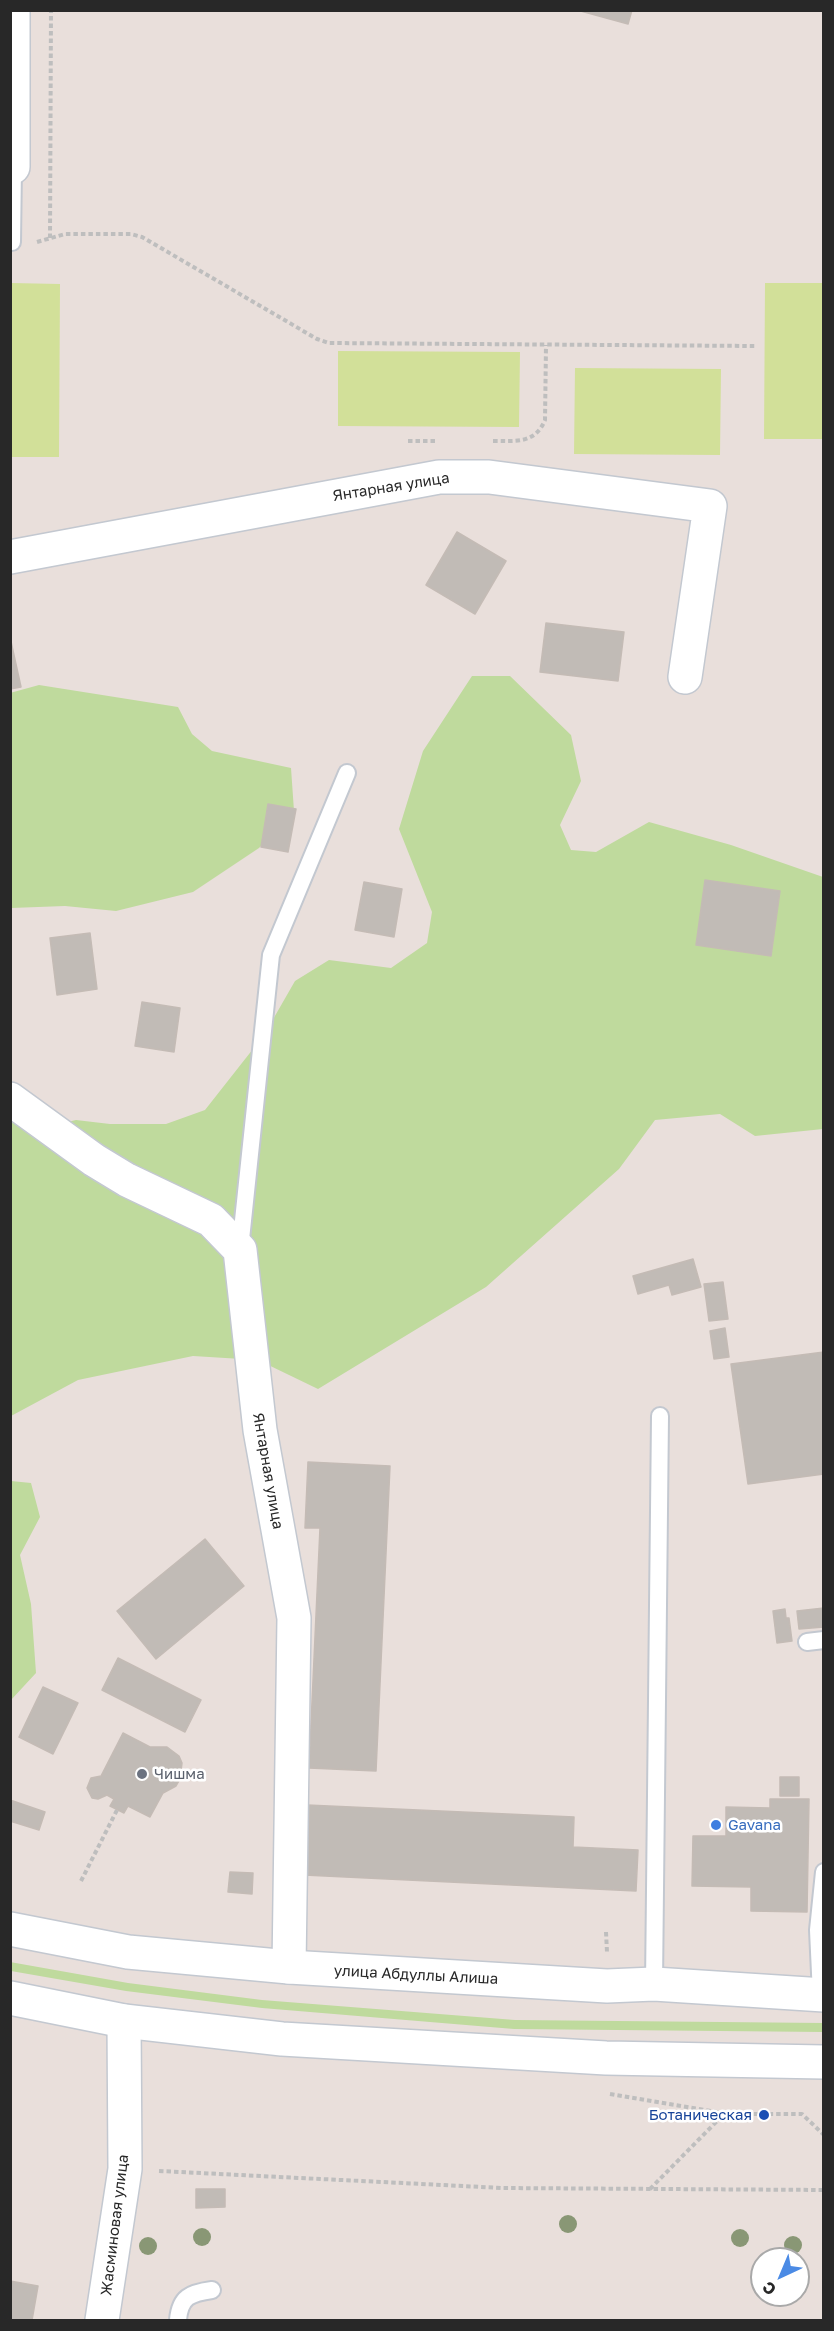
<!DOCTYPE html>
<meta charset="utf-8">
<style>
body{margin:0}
#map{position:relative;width:834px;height:2331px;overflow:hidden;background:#e9dfdb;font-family:"Golos Text",sans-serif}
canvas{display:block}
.frame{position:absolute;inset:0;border:12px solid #282828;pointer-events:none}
.north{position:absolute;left:750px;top:2247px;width:60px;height:60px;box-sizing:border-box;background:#fff;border:2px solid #a9a9a9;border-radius:50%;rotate:224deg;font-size:16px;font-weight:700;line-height:24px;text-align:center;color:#282828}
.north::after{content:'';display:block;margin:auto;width:21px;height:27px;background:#4b8be5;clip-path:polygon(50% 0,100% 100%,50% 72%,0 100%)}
</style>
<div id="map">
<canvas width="834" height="2331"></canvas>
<div class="frame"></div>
<div class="north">С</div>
</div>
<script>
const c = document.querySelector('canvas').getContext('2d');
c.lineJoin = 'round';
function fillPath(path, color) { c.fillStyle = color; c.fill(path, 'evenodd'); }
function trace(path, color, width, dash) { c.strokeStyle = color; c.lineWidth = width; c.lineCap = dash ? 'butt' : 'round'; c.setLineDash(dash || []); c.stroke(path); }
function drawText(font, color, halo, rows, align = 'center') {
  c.font = font + ' "Golos Text",sans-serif'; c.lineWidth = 5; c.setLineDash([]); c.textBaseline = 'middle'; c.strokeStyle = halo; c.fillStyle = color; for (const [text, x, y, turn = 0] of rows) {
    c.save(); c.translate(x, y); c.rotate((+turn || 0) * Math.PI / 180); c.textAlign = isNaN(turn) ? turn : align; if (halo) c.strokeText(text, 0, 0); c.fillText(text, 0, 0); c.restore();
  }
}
const green = new Path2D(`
 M472 676H510L571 735 581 781 560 825 571 850 596 852 649 822 731 845 823 877V1129L755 1136 720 1114 655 1120 619 1169 486 1287 318 1389 258 1360 193 1356 78 1380 11 1416V1113L33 1130 76 1120 110 1124H166L205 1110 264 1035 295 981 329 960 391 968 427 943 432 912 399 829 423 751Z
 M39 685 178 707 192 734 212 751 291 768 294 811 259 848 193 892 116 911 65 906 11 908 10 693Z
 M11 1481 31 1483 40 1517 20 1555 31 1604 36 1673 11 1700Z
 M10 1962 128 1983 262 2000 515 2020 823 2023V2032L514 2029 262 2008 126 1991 11 1971Z`);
const pitch = new Path2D(`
 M11 283 60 284 59 457H11Z
 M765 283H823V439H764Z
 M338 351 520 352 519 427 338 426Z
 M575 368 721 369 720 455 574 454Z`);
const building = new Path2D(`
 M577 10H632L628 24Z
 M457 532 506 561 475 614 426 585Z
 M546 623 624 632 618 681 540 672Z
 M10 637 21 687 10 689Z
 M268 804 296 809 288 852 261 847Z
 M705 880 780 891 771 956 696 945Z
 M364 882 402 889 394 937 355 930Z
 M90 933 97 989 57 995 50 938Z
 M142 1002 180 1008 174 1052 135 1046Z
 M693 1259 701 1287 672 1295 669 1285 638 1294 633 1276Z
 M723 1282 728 1319 709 1321 704 1284Z
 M725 1328 729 1357 714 1359 710 1331Z
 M824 1352V1474L748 1484 731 1364Z
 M308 1462 390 1466 376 1771 309 1768 320 1528H305Z
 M205 1539 244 1586 156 1659 117 1611Z
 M824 1608V1627L799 1629 797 1611Z
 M785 1609 786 1618H789L792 1641 777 1643 773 1611Z
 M118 1658 201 1700 185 1732 102 1690Z
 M43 1687 78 1703 53 1754 19 1737Z
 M123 1733 150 1747H167L179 1756 182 1763 180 1779 176 1786 163 1793 150 1817 128 1806 124 1813 110 1806 114 1799 107 1795 98 1799 92 1798 87 1788 91 1778 101 1776Z
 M780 1777H799V1796H780Z
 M770 1799H809L807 1912 751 1911V1887L692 1886 693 1836H726V1807L770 1808Z
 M10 1800 45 1812 39 1830 10 1821Z
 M307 1805 574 1817 573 1847 638 1850 636 1891 304 1875Z
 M230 1872 253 1873 252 1894 228 1892Z
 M196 2189H225V2207L196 2208Z
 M10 2281 38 2286 32 2320H10Z`);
const path = new Path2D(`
 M50 238 51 10
 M37 242 65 234H131L142 237 317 339 329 343 756 346
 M408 441H438
 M493 441C516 441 535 444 545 420L546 345
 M81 1881 117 1810
 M606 1932 607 1952
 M610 2094 723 2113
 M159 2171 503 2188 824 2190
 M650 2189 724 2114H802L824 2135`);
const service = new Path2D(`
 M10 167H13L12 242
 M240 1249 271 955 347 773
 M807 1642 824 1640
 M654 1984 660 1416
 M821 1995 818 1930 824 1872
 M178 2320C180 2297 190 2293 212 2290`);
const minor = new Path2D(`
 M13 167V10
 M10 557 439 477H489L710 506 685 677
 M10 1099 94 1160 127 1180 211 1220 240 1250 260 1430 294 1618 289 1967`);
const tertiary = new Path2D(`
 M102 2320 125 2169 124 2021`);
const secondary = new Path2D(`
 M10 1929 128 1952 289 1967 607 1986 654 1984 824 1995
 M10 1998 124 2021 282 2039 606 2058 824 2062`);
const trees = [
 [568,2224],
 [202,2237],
 [740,2238],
 [793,2245],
 [148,2246]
];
const markers = [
 [142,1774,6,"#6b7280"],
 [716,1825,6,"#3f7fe0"],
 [764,2115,6,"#1a4fb4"]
];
const streetNames = [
 ["Янтарная улица",391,487,-9],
 ["Янтарная улица",268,1471,80],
 ["улица Абдуллы Алиша",416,1975,3],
 ["Жасминовая улица",115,2225,-83]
];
const worshipNames = [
 ["Чишма",154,1774]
];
const shopNames = [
 ["Gavana",728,1825]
];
const transitNames = [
 ["Ботаническая",752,2115]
];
fillPath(green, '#bfda9d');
fillPath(pitch, '#d2e099');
fillPath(building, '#c1bbb6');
trace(building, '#c4bbb5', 1.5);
trace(service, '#c3c8d0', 20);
trace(minor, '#c3c8d0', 36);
trace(tertiary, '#c3c8d0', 36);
trace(secondary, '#c3c8d0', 36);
trace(path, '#bebebe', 4, [4.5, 3]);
trace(service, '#fff', 16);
trace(minor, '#fff', 33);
trace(tertiary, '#fff', 33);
trace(secondary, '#fff', 33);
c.fillStyle = '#899775';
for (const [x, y] of trees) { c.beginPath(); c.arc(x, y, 9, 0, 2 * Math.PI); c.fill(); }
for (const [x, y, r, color] of markers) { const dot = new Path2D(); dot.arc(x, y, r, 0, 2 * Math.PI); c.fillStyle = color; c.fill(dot); trace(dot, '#fff', 2); }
drawText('15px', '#282828', '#fff', streetNames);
drawText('15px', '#5b616d', '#fff', worshipNames, 'left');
drawText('15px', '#366cbe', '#fff', shopNames, 'left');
drawText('15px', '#164399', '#fff', transitNames, 'right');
</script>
